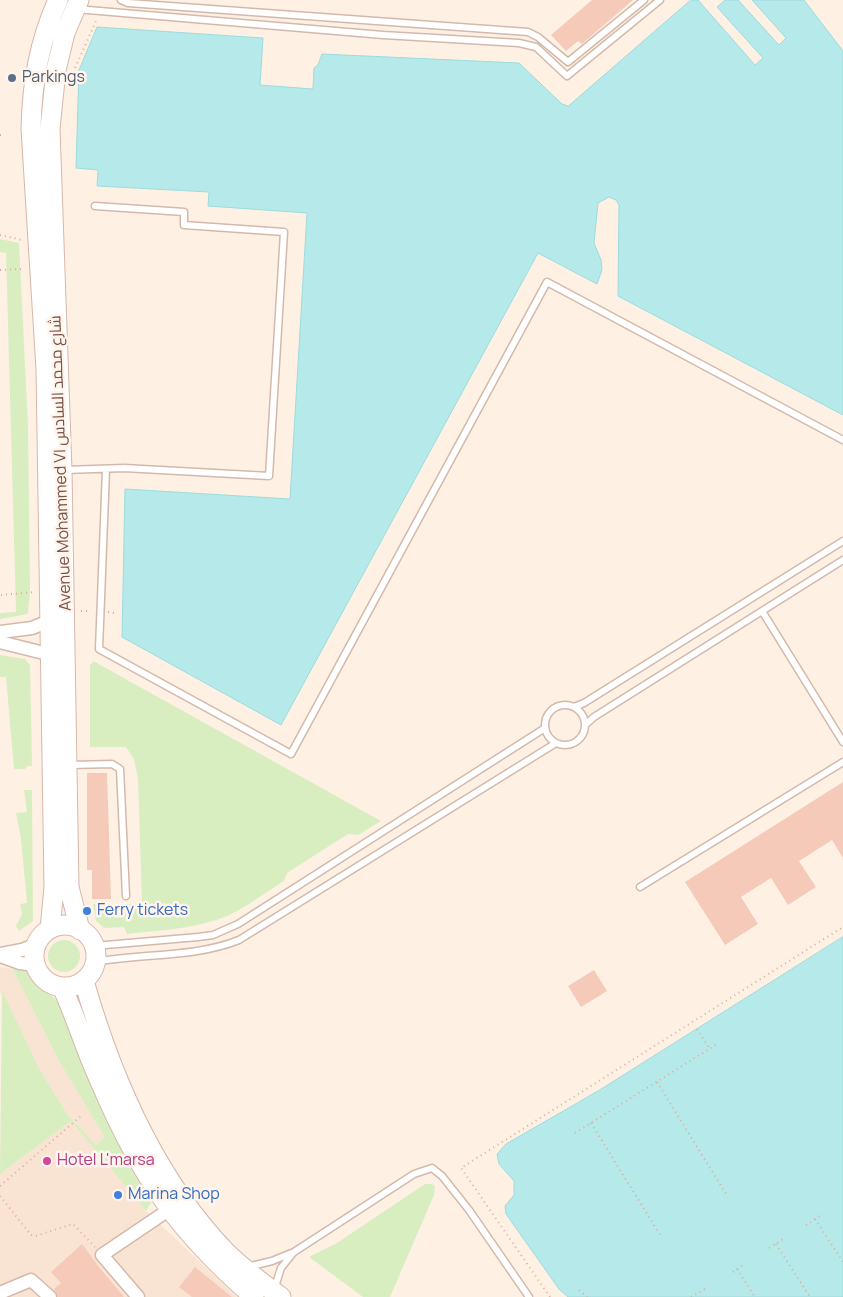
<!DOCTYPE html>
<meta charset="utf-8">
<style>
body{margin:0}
canvas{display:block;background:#fef1e4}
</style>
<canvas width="843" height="1297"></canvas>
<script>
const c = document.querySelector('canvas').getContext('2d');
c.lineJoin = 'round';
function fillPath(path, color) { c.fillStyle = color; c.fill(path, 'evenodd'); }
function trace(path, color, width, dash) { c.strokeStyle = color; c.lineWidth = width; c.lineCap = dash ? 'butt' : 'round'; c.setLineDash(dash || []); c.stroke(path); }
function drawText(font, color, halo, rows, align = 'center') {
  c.font = font + ' Manrope,Cairo,sans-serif'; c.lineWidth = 5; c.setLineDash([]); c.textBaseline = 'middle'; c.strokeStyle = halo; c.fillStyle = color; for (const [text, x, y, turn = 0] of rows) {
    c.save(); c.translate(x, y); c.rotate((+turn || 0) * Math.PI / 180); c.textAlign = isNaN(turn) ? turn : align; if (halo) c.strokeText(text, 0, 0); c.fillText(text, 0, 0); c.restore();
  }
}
const residential = new Path2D(`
 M0 967 12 968 59 1061 106 1137 96 1145 68 1115 40 1070 0 992Z
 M71 1121 146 1211 237 1297H0V1174Z`);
const green = new Path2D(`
 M0 239 19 243 28 426 30 589 28 614 0 619V613L16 612 6 253 0 252Z
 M0 655 25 659 30 665 32 766H27L25 769H14L6 677H0Z
 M93 662H95L381 821 358 835 348 834 287 873 284 881C266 892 248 906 229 915 198 929 160 930 127 934L124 927 104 928 96 921 93 904H142L138 779 134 759 126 747H90V665Z
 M24 790H32L33 921 19 931 16 926 22 914 20 904 27 903 21 839 16 813 27 812Z
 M48 956a16 16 0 1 1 32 0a16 16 0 1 1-32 0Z
 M12 968C34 968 53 996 64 1011L154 1198 146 1211 71 1121 0 1174 2 991 40 1070 68 1115 96 1145 105 1137 59 1061Z
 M425 1184H432L435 1186 434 1195 390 1297H363L309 1257 337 1243Z`);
const water = new Path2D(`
 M691 0H698L755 65 763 58 717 7 725 0H738L779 45 786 38 752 0H804L843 51V415L618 296 619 205 616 200 609 197 598 203 594 243 601 260 602 270 597 284 538 253 281 725 122 637 125 489 290 499 307 213 208 206 209 192 97 186 98 170 76 168 79 70 97 27 263 38 260 85 313 89 314 68 318 65 322 54 519 63 562 104 568 106Z
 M843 937V1297H568L559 1289 506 1214 505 1206 514 1195V1181L499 1164 497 1154 506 1144 598 1091Z`);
const building = new Path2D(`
 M592 0H633L582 44 578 41 566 51 551 35Z
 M87 773H107L111 899H92V870H87Z
 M843 782V858L832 840 799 861 816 887 788 905 771 878 741 897 758 924 725 945 685 882Z
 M594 970 607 991 581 1007 568 986Z
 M82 1244 99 1267 124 1297H58L54 1289 61 1283 51 1272Z
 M195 1267 232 1297H192L179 1287Z`);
const path = new Path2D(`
 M71 77 96 21
 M0 135H4
 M0 235 22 240
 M0 270 24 269
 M1 595 35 592
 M81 611H91
 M108 612 114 613
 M697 1029 710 1049
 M657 1082 728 1197
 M591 1123 662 1238
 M575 1133 717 1044
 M0 1186 81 1116
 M0 1196 31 1235 35 1236 73 1224 95 1247
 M815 1219 843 1262
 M806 1225 823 1214
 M776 1244 810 1297
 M769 1248 783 1239
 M737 1269 755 1297
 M733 1272 745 1264
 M579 1290 587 1297
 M550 1297 461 1168 843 927
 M691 1297 707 1288`);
const service = new Path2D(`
 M121 0 128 3 528 32 538 37 568 62 644 0
 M76 9 383 35 519 43 536 47 567 76 660 0
 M64 470 124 468 269 476 284 232 184 225V212L95 206
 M106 470 99 649 291 754 547 282 843 440
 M762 611 843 742
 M545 725a20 20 0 1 1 40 0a20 20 0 1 1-40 0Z
 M574 707 584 703 843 541
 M585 725 594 717 843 560
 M70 765 112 764 120 769 126 896
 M640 887 843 762
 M94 946 198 937 213 935 238 924 545 728
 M95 962C143 953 194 958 239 940L556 743
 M247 1267 272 1261 294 1252 414 1174 432 1168 442 1176 469 1210 529 1297
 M274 1290 281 1268 293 1253`);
const minor = new Path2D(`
 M0 632 32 628 51 620
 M0 642 52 655
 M0 954 22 950 37 944
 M0 956 20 963 35 965
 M0 1293 31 1280 50 1297
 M138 1297 102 1255 170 1209`);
const secondary = new Path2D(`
 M79 0 65 33 56 70 50 129 62 470 69 887 80 930
 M34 956a31 31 0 1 1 62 0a31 31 0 1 1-62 0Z
 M50 929 54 888 46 369 31 129C32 83 39 42 58 0
 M84 981C112 1079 154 1177 225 1251 242 1268 262 1283 281 1297
 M62 987C76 1017 85 1049 99 1079 118 1124 141 1170 170 1209 194 1241 224 1271 254 1297`);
const markers = [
 [12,78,5,"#5c6f8a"],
 [87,911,5,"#3f7fe0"],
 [47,1161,5,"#d1479c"],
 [118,1195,5,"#3f7fe0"]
];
const serviceNames = [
 ["Parkings",22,78]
];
const streetNames = [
 ["Avenue Mohammed VI شارع محمد السادس",61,463,-92]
];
const shopNames = [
 ["Ferry tickets",97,911],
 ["Marina Shop",128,1195]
];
const hotelNames = [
 ["Hotel L'marsa",57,1161]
];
fillPath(residential, '#f9e4d4');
fillPath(green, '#d8eec1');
fillPath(water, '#b6e9ea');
trace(water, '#9bdbdd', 1);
fillPath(building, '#f6cab9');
trace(service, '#d4b9ab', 9);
trace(minor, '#d4b9ab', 15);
trace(secondary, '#d7b7a9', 21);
trace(path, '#dcac9b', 2, [1, 4]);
trace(service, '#fff', 6);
trace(minor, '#fff', 12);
trace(secondary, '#fff', 19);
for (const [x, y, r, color] of markers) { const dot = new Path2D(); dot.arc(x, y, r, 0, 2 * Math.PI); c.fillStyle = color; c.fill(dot); trace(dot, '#fff5ec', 2); }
drawText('16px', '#4e5e75', '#fff5ec', serviceNames, 'left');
drawText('16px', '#7a5247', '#fff5ec', streetNames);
drawText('16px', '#366cbe', '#fff5ec', shopNames, 'left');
drawText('16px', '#b23c85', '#fff5ec', hotelNames, 'left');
</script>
